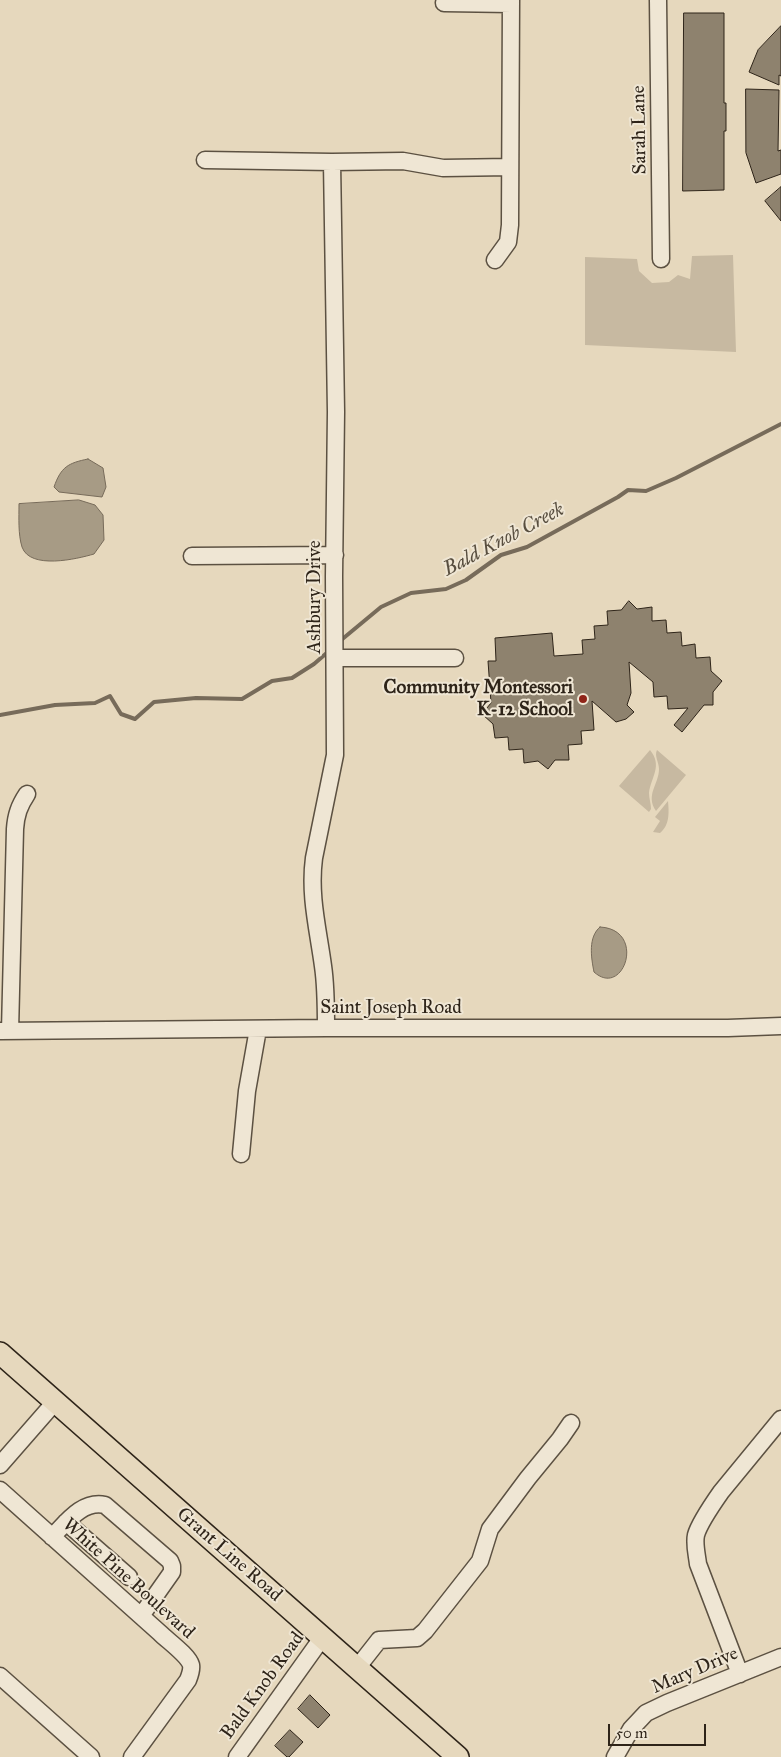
<!DOCTYPE html>
<style>
body{margin:0}
#map{position:relative;width:781px;height:1757px;overflow:hidden;background:#e6d8bd;font-family:"IM FELL Great Primer",serif}
canvas{display:block}
.scale{position:absolute;left:608px;top:1724px;width:98px;height:22px;box-sizing:border-box;border:2px solid #2e2419;border-top:0;padding-left:6px;font-size:15px;line-height:18px;white-space:nowrap;color:#2e2419;-webkit-text-stroke:4px #efe6d4;paint-order:stroke}
</style>
<div id="map">
<canvas width="781" height="1757"></canvas>
<div class="scale">50 m</div>
</div>
<script>
const c = document.querySelector('canvas').getContext('2d');
c.lineJoin = 'round';
function fillPath(path, color) { c.fillStyle = color; c.fill(path, 'evenodd'); }
function trace(path, color, width, dash) { c.strokeStyle = color; c.lineWidth = width; c.lineCap = dash ? 'butt' : 'round'; c.setLineDash(dash || []); c.stroke(path); }
function drawText(font, color, halo, rows, align = 'center') {
  c.font = font + ' "IM FELL Great Primer",serif'; c.lineWidth = 4; c.setLineDash([]); c.textBaseline = 'middle'; c.strokeStyle = halo; c.fillStyle = color; for (const [text, x, y, turn = 0] of rows) {
    c.save(); c.translate(x, y); c.rotate((+turn || 0) * Math.PI / 180); c.textAlign = isNaN(turn) ? turn : align; if (halo) c.strokeText(text, 0, 0); c.fillText(text, 0, 0); c.restore();
  }
}
const green = new Path2D(`
 M733 255 736 352 585 345V257L637 259 639 271 652 283 669 282 678 275 690 279 692 256Z
 M650 750C663 766 651 777 649 793 649 798 651 804 651 809L649 812 619 786Z
 M657 750 686 775 656 811C645 795 659 784 659 769 659 762 654 756 657 750Z
 M668 801C669 812 670 825 660 833L653 832 660 821 655 817Z`);
const water = new Path2D(`
 M88 459 103 468 106 487 102 497 59 492 54 487C61 467 68 463 88 459Z
 M79 500 95 505 103 515 104 540 94 554C77 559 30 570 22 547 18 534 19 518 19 504Z
 M600 927C647 929 624 999 594 972 591 957 588 937 600 927Z`);
const stream = new Path2D(`
 M340 641 381 607 411 593 446 589 466 580 501 555 527 547 618 497 628 490 646 491 676 478 781 424
 M0 715 55 705 95 703 110 696 121 714 135 719 154 702 196 698 242 699 272 681 292 678 314 664 329 651`);
const building = new Path2D(`
 M684 13H724V103H726V131H724V190L683 191Z
 M781 26V76L779 75V85L749 72 758 50Z
 M746 89 779 90 778 151 781 150V174L756 183 746 153Z
 M781 187V221L765 201Z
 M629 601 637 609 652 607V621L666 620 667 633 681 632 682 646 695 644 696 658 710 657 711 671 722 681 713 692V705H704L682 732 674 725 688 708 668 709 667 696 654 697 653 682 629 662 631 693 627 705 634 712 626 719 616 722 592 701 594 730 581 731 582 744 568 745 569 760H555L548 769 538 761 524 763 523 749 509 750 508 737 495 738 493 724 482 714 491 703 488 661H496L495 638 552 633 554 656 583 654 582 640 595 639 594 626 608 625 607 611 621 610Z
 M310 1695 330 1715 318 1728 298 1709Z
 M290 1730 303 1742 289 1757H287L275 1746Z`);
const minor = new Path2D(`
 M658 0 661 259
 M444 3 511 4
 M205 160 332 162 403 161 443 168 510 167
 M495 260 508 242 510 225 511 0
 M192 556 335 555
 M335 658H455
 M326 1028C326 1007 326 986 323 966 318 929 309 895 314 858L335 755 334 576 336 412 332 162
 M0 1031 326 1028H728L781 1026
 M10 1031 15 829C16 815 19 806 27 794
 M241 1154 247 1091 258 1029
 M0 1465 55 1402
 M0 1490 160 1633C168 1641 188 1655 191 1665 192 1670 190 1675 188 1680L132 1757
 M66 1522 129 1577
 M52 1537C66 1523 82 1500 105 1505L170 1561 172 1566V1572L141 1616
 M357 1668 379 1640 417 1638 425 1631 480 1561 490 1529 528 1478 560 1439 571 1423
 M740 1674 698 1564C697 1555 694 1544 696 1535 699 1524 714 1502 721 1492L781 1419
 M0 1676 91 1757
 M237 1757 322 1638
 M615 1757 631 1729 646 1713 667 1703 781 1657`);
const major = new Path2D(`
 M0 1353 458 1757`);
const markers = [
 [583,699,5,"#8f2418"]
];
const streetNames = [
 ["Sarah Lane",640,130,-91],
 ["Ashbury Drive",315,597,-90],
 ["Saint Joseph Road",391,1008],
 ["Grant Line Road",229,1555,41],
 ["White Pine Boulevard",128,1579,42],
 ["Mary Drive",695,1671,-23],
 ["Bald Knob Road",263,1686,-54]
];
const poiNames = [
 ["Community Montessori",573,688],
 ["K-12 School",573,710]
];
const waterNames = [
 ["Bald Knob Creek",504,540,-28]
];
fillPath(green, '#c7b9a1');
fillPath(water, '#a79b85');
trace(water, '#776b5a', 1);
trace(stream, '#776b5a', 4);
fillPath(building, '#8e826e');
trace(building, '#2e2419', 1);
trace(minor, '#5c5142', 19);
trace(major, '#2e2419', 24);
trace(minor, '#efe6d4', 16);
trace(major, '#e6d8bd', 21);
for (const [x, y, r, color] of markers) { const dot = new Path2D(); dot.arc(x, y, r, 0, 2 * Math.PI); c.fillStyle = color; c.fill(dot); trace(dot, '#efe6d4', 2); }
drawText('19px', '#2e2419', '#efe6d4', streetNames);
drawText('bold 19px', '#2e2419', '#efe6d4', poiNames, 'right');
drawText('italic 20px', '#584e3f', '#efe6d4', waterNames);
</script>
